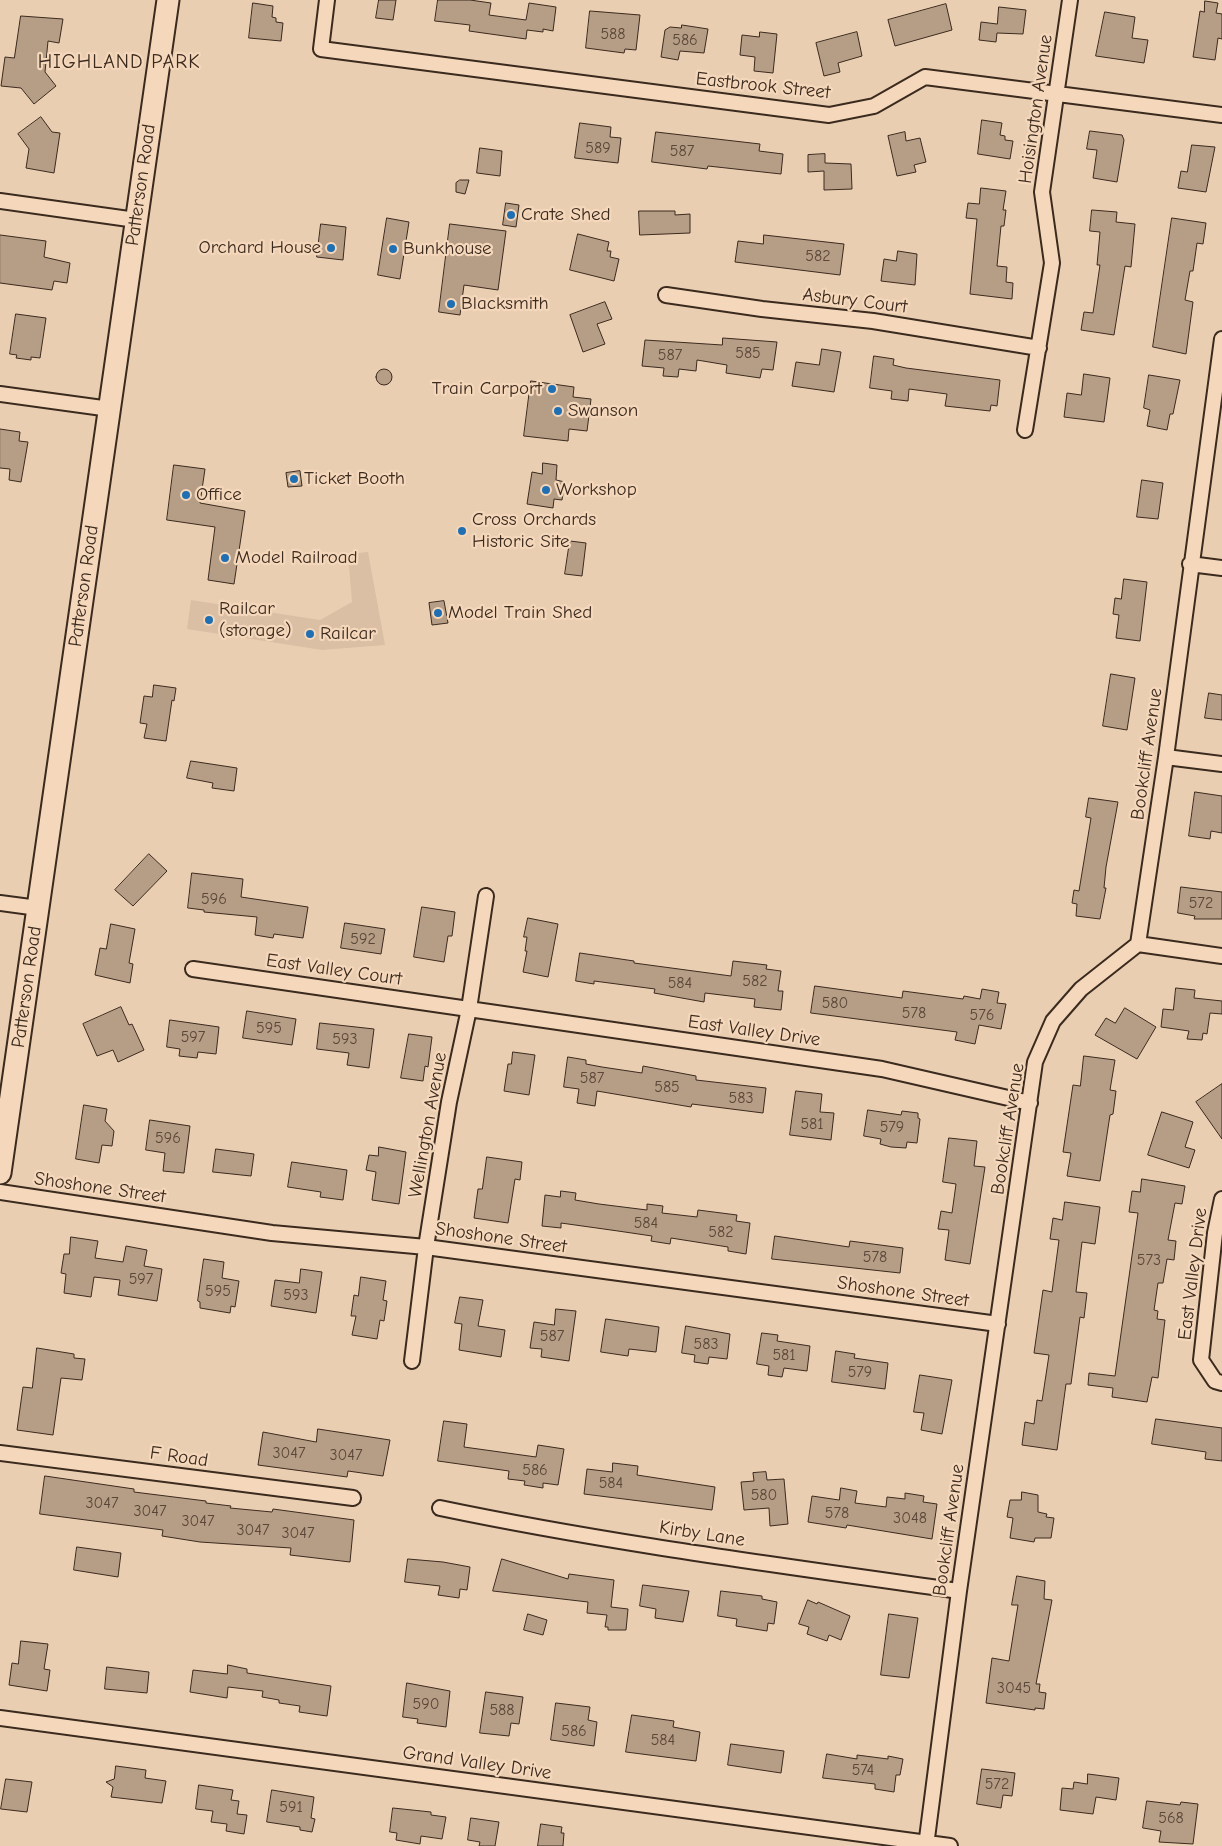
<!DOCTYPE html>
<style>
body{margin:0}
canvas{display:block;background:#eaceb2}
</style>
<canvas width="1222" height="1846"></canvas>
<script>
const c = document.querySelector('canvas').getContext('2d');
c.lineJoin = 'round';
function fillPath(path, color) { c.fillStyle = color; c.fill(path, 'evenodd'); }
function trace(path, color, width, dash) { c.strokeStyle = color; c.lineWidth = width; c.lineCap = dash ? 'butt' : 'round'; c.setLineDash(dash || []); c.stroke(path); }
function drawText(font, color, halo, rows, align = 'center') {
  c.font = font + ' "Comic Neue",sans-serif'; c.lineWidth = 4.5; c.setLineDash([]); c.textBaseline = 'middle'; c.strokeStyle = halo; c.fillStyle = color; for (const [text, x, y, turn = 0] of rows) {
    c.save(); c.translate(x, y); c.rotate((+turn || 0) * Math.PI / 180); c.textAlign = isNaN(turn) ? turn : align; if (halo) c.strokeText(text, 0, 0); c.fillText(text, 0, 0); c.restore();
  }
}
const built = new Path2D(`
 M368 552 385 645 322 650 187 629 191 600 320 620 352 602 348 554Z`);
const building = new Path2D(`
 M379 0H396L393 20 376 18Z
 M438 0H470L491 3 489 15 526 20 529 3 556 7 553 31 543 29V32L527 30 526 39 469 31 470 25 435 21Z
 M1205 1 1218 3 1216 13 1222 14V39L1218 38 1215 60 1193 57 1200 11 1204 12Z
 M253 3 273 6 272 17 276 18V22L283 23 281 41 249 38Z
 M946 4 952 30 895 46 888 20Z
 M999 7 1026 10 1023 34 997 33 996 42 979 40 981 22 997 24Z
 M590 11 640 15 636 50 625 49 624 53 586 48Z
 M1105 12 1135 17 1132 38 1148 40 1144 63 1096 56Z
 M21 16 63 19 59 43 48 41 45 72 56 86 34 104 21 88 1 86 5 57 14 58Z
 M682 25 708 29 704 53 680 51 678 60 661 57 665 30 670 27 681 28Z
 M760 32 777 34 773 73 754 71 755 57 740 55 742 35 759 37Z
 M857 32 862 56 838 63 840 72 824 76 816 43Z
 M41 117 52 132 60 133 54 173 26 168 29 149 18 134Z
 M982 120 1002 123 1000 135 1005 136V140L1013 141 1010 159 978 154Z
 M580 123 611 127 610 137 621 138 618 163 575 158Z
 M1090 131 1122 135 1124 140 1117 182 1093 178 1097 150 1087 149Z
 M656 132 760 144 759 151 783 154 781 174 708 166 707 169 652 162Z
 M905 132 906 141 920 138 926 162 914 165 916 172 897 176 888 136Z
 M1192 145 1215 147 1206 192 1178 188 1181 171 1187 172Z
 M480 148 502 151 500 176 477 173Z
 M825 154V163L851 164 852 189 824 190V171L808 172V155Z
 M460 180H469L465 194 456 192V183Z
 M981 188 1006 191 1003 210H1006L1004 226H1001L997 266 1007 267 1006 282 1013 283 1012 299 970 294 977 219 966 218 968 203 979 204Z
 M506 203 519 205 516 227 503 225Z
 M1092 210 1117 212 1116 222 1135 224 1131 267 1125 266 1114 335 1081 330 1084 312 1093 313 1100 265H1097L1100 232 1090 231Z
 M639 211H675V215L690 214V233L640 235Z
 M387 218 409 222 400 279 378 275Z
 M1172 218 1206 223 1203 244 1197 243 1193 271H1190L1185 300 1193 302 1186 354 1153 347Z
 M321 224 346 227 343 260 317 257Z
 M450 224 506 231 498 290 464 285 460 315 439 312Z
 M578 234 609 242 607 251H611L610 257 619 259 614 281 570 270Z
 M0 235 46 241 44 257 70 263 67 283 54 281 52 290 0 283Z
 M764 235 844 244 840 275 735 262 738 241 763 244Z
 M898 251 917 254 915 285 881 281 884 259 896 261Z
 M605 302 612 319 597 324 605 344 583 352 570 315Z
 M16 314 46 318 40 358 31 357V360L16 358 17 355 10 354Z
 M723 338 777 342 773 370 762 369 760 378 726 373 727 365 697 360 696 371 679 369 678 377 663 376 664 368 642 366 645 340 722 345Z
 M822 349 841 352 834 392 792 386 796 362 819 365Z
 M874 356 894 359 893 365 906 368 1000 380 997 406 991 405 990 411 945 406 947 394 909 389 908 401 891 399 892 391 870 388Z
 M376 377a8 8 0 1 1 16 0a8 8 0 1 1-16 0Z
 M1084 374 1110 378 1104 422 1064 417 1067 393 1081 395Z
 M1149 375 1180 380 1173 414H1170L1167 430 1147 426 1150 410 1144 408Z
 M531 381 574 387 573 397 591 399 587 431 569 429 568 441 524 436Z
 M0 429 20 432 19 441 28 442 21 482 9 480 10 469 0 468Z
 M543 463 557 465 556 480 565 482 562 500 554 499 553 508 527 504 532 472 542 474Z
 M174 465 205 469 200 503 245 511 234 584 208 580 215 527 167 520Z
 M300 471 302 486 288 487 286 473Z
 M1142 480 1163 483 1158 519 1137 517Z
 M570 541 586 543 582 576 565 574Z
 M1124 579 1147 582 1140 641 1116 638 1119 615 1113 614 1115 598 1121 599Z
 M444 601 448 623 432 625 429 603Z
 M1111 674 1135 678 1127 730 1103 726Z
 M154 685 176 688 174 701 172 700 166 741 144 738 147 724 140 723 144 696 152 697Z
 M1209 693 1222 695V720L1205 718Z
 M191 761 237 768 234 791 212 788 213 783 187 778Z
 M1195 792 1222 796V833L1211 831 1210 839 1189 836Z
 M1089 798 1118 802 1106 867 1104 888H1106L1100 919 1076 916 1077 904 1072 903 1074 890 1079 891 1091 818 1086 817Z
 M149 854 167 871 133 906 115 890Z
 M192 873 243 879 241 897 308 907 303 938 274 934 273 938 255 935 257 917 204 912V910L188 908Z
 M1181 887 1222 892V919H1194L1195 916 1178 913Z
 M422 907 455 912 452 936H448L444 962 414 957Z
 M528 918 558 924 548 977 523 972 527 951H525L527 937H524Z
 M345 923 385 929 381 954 341 948Z
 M111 924 135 929 129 963 133 964 130 983 95 975 100 948 106 949Z
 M580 953 634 961V963L731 976 733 961 767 965 766 969 781 971 778 991H783L781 1010 754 1007 755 999 705 993 704 1002 654 993 655 989 594 981V984L576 981Z
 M815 986 902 998 903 991 963 999 964 996 980 999 982 989 999 992 997 1003 1006 1004 1001 1029 979 1025 975 1044 955 1040 957 1032 811 1013Z
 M1176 988 1195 990 1194 998 1222 1001V1014L1210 1013 1207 1034 1203 1033 1202 1040 1187 1039 1189 1031 1161 1027 1163 1009 1173 1010Z
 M121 1007 129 1025 132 1024 144 1050 118 1062 113 1050 97 1056 83 1024Z
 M1125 1008 1156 1027 1137 1059 1095 1035 1106 1018 1115 1023Z
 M247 1011 296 1019 292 1045 243 1038Z
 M170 1020 219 1027 216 1054 198 1052 197 1058 179 1056 180 1049 167 1047Z
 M320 1023 374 1029 369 1068 347 1065 349 1053 317 1049Z
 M409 1034 432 1037 428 1067 425 1066 423 1081 401 1078Z
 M513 1052 535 1055 529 1095 504 1091 508 1064H511Z
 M1084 1056 1115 1060 1110 1090 1116 1091 1113 1114 1110 1115 1100 1181 1067 1176 1071 1153 1063 1152 1073 1085 1080 1086Z
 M568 1057 586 1060V1064L602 1067 642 1073 643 1066 696 1076V1080L766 1088 763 1113 692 1104 691 1107 597 1091 595 1106 577 1103 579 1089 564 1087Z
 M1222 1084V1139L1196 1102Z
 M796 1091 822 1094 820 1112 834 1113 831 1140 790 1135Z
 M84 1105 107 1109 105 1121 114 1131 112 1146 102 1145 99 1163 76 1159Z
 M868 1110 901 1115 902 1111 918 1113V1118L920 1119 917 1143 907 1142 906 1148 891 1147 880 1144 881 1139 864 1136Z
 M1162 1112 1193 1122 1185 1147 1195 1150 1189 1168 1148 1155Z
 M150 1120 190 1126 184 1173 163 1171 165 1153 146 1150Z
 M949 1138 977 1141 974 1166 985 1167 970 1264 945 1260 949 1230 938 1229 941 1211 952 1213 956 1184 943 1182Z
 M379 1147 406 1152 399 1204 372 1200 376 1172 366 1170 369 1155 378 1156Z
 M216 1149 254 1154 251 1176 213 1172Z
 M487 1157 522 1162 520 1180 515 1179 508 1223 474 1218 478 1189H482Z
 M292 1162 347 1170 343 1200 320 1197 321 1192 288 1187Z
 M1142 1179 1185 1186 1182 1204 1175 1203 1168 1240 1176 1241 1174 1260 1167 1259 1163 1283H1158L1154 1310 1158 1311 1157 1319 1165 1320 1158 1378 1152 1377 1147 1402 1112 1397 1113 1388 1088 1385 1089 1373 1115 1376 1138 1213 1129 1212 1132 1191 1140 1192Z
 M561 1191 576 1193 575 1200 599 1204 647 1210V1204L663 1206 662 1213 697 1217 698 1210 737 1215 736 1221 750 1223 746 1254 728 1251V1247L671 1238 670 1244 651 1241 652 1236 618 1231 561 1223V1228L542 1226 545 1195 560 1197Z
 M1065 1202 1100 1207 1095 1244 1082 1242 1076 1292 1087 1293 1084 1318 1080 1317 1071 1384H1066L1057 1450 1022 1445 1025 1422 1034 1424 1037 1400 1042 1401 1049 1355 1034 1353 1043 1290 1052 1292 1059 1240 1050 1239 1053 1218 1062 1220Z
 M775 1236 849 1247 850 1241 903 1248 900 1273 772 1259Z
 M71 1237 98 1241 95 1258 123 1262 126 1246 147 1250 144 1266 162 1269 157 1301 118 1295 120 1280 94 1277 91 1297 64 1293 66 1274 61 1273 64 1254H69Z
 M204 1259 224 1262 222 1278 239 1281 235 1307 231 1306 230 1313 200 1308V1302L198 1301Z
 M301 1269 322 1272 316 1313 271 1306 275 1280 299 1283Z
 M361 1277 386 1281 383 1300 387 1301 384 1321 380 1320 377 1339 352 1335 356 1316H351L354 1295 358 1296Z
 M460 1297 483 1300 478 1326 505 1330 501 1357 459 1350 462 1324 455 1323Z
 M556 1309 576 1311 569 1361 541 1357 542 1349 530 1348 534 1322 554 1325Z
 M606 1319 659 1327 656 1352 629 1349 628 1356 601 1352Z
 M686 1326 730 1334 727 1359 709 1357 708 1364 694 1362 695 1355 682 1353Z
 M762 1333 778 1335 777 1341 810 1346 807 1371 784 1368 782 1377 768 1375 769 1366 757 1364Z
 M37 1348 74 1354V1358L85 1359 82 1380 61 1378 53 1435 17 1430 23 1387 32 1388Z
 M836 1351 855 1354 854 1358 888 1363 885 1389 832 1382Z
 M920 1375 952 1380 942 1434 921 1430 924 1413 914 1412Z
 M1156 1419 1222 1428V1461L1205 1459 1206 1452 1152 1444Z
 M444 1421 467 1424 464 1447 536 1457 538 1445 564 1449 558 1485 543 1483V1488L524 1485 525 1481 508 1479 509 1471 438 1461Z
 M318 1429 390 1440 383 1476 348 1471 347 1477 258 1465 263 1432 316 1442Z
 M613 1463 638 1466 637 1475 715 1487 712 1510 584 1494 587 1469 612 1472Z
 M766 1472 767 1480 784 1479 788 1524 770 1526 769 1508 744 1510 741 1482 754 1481 753 1473Z
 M45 1476 134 1489V1492L206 1501V1503L231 1506 230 1508 272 1512 273 1509 354 1520 350 1562 290 1555 291 1548 200 1542 162 1536 163 1530 40 1514Z
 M841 1488 857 1491 855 1503 886 1507 887 1497 905 1499V1493L924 1496 923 1502 937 1504 932 1539 847 1525 846 1528 808 1522 812 1496 839 1500Z
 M1022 1492 1038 1495V1512L1047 1514 1046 1517 1054 1518 1051 1538H1035L1034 1542 1010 1538 1013 1518 1007 1517 1010 1500H1021Z
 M77 1547 121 1553 118 1577 74 1570Z
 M408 1559 443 1562 470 1567 467 1590 460 1589 459 1598 438 1595 440 1586 405 1582Z
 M502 1559 568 1579 569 1574 614 1580 611 1607 628 1609 626 1630H608V1627H605L607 1615 587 1613 588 1602 493 1591Z
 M1017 1576 1045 1581 1044 1599 1052 1600 1036 1684H1040L1039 1692 1046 1693 1044 1709 1035 1708V1710L986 1703 992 1658 1009 1661 1018 1605H1012Z
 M643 1585 689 1591 683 1622 655 1618 656 1609 640 1606Z
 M721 1591 762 1596V1599L777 1602 774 1624 768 1623 767 1631 736 1626 737 1619 718 1616Z
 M808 1600 817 1604 818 1602 850 1616 841 1640 829 1635 827 1641 807 1634 809 1627 799 1624Z
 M528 1614 547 1620 543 1635 524 1630Z
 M889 1614 918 1618 909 1678 881 1675Z
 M21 1641 48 1644 44 1669 50 1670 47 1691 9 1685 12 1663 18 1664Z
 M228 1665 247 1669V1673L331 1686 327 1716 299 1712 300 1706 279 1703V1700L262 1697 263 1691 228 1687 227 1698 190 1692 193 1670 227 1674Z
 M107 1667 149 1672 147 1693 105 1689Z
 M407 1683 450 1691 446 1727 417 1723 418 1719 403 1717Z
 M486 1692 523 1697 519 1724 511 1723 509 1736 480 1733Z
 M556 1703 590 1707 588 1720 597 1722 594 1746 551 1740Z
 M632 1715 674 1721 673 1727 700 1732 696 1761 626 1752Z
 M731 1744 784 1751 781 1773 728 1765Z
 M827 1754 857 1759V1755L888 1759V1756L903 1759 900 1775H896L894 1792 875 1789V1784L823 1778Z
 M116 1766 146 1770 145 1778 166 1781 162 1803 111 1797 113 1787 106 1782 114 1779Z
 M982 1769 1015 1773 1012 1796 1003 1795 1001 1808 977 1804Z
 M1088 1774 1119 1778 1116 1800 1096 1797 1093 1814 1060 1810 1062 1788 1073 1789 1074 1782 1087 1784Z
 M6 1779 32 1782 27 1812 1 1809Z
 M199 1785 233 1790 231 1800 239 1801 237 1814 247 1815 244 1834 226 1831 227 1824 211 1822 213 1811 196 1809Z
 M272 1790 314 1797 311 1818 315 1819 312 1832 300 1830V1827L267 1822Z
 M1147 1801 1180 1805 1181 1802 1198 1804 1193 1844 1159 1842 1161 1831 1143 1828Z
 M393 1808 431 1812V1815L446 1817 442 1839 421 1836 420 1844 396 1840 397 1833 390 1832Z
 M471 1818 499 1822 495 1846H479L480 1842 468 1840Z
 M541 1824 562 1827 561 1833H564L563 1846H538Z`);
const street = new Path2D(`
 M327 0 321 49 829 115 874 106 925 77 1222 115
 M0 201 136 220
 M666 295 762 309 873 321 1039 348
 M0 394 110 409
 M1025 430 1052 263 1042 192 1070 0
 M1190 564 1222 568
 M1166 757 1222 764
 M0 903 38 908
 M1138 944 1222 956
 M193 969 882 1069 1030 1103
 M0 1192 272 1233 426 1247 998 1324
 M1222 1199 1215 1233 1201 1360 1215 1381 1222 1383
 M412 1361 426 1247 449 1102 469 1009 486 896
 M0 1453 353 1498
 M440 1508C612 1544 786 1566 959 1591
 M0 1718 950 1846
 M926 1846 959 1591 1035 1062 1053 1021 1081 989 1138 944 1166 757 1222 339`);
const primary = new Path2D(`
 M0 1173 168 0`);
const markers = [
 [511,215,5,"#1f6fb2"],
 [331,248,5,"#1f6fb2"],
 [393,249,5,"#1f6fb2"],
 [451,304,5,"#1f6fb2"],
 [552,389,5,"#1f6fb2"],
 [558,411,5,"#1f6fb2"],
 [294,479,5,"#1f6fb2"],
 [546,490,5,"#1f6fb2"],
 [186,495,5,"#1f6fb2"],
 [462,531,5,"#1f6fb2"],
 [225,558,5,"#1f6fb2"],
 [438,613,5,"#1f6fb2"],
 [209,620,5,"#1f6fb2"],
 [310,634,5,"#1f6fb2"]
];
const numberNames = [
 ["588",613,34],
 ["586",685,40],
 ["589",598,148],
 ["587",682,151],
 ["582",818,256],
 ["585",748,353],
 ["587",670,355],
 ["596",214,899],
 ["572",1201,903],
 ["592",363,939],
 ["582",755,981],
 ["584",680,983],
 ["580",835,1003],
 ["578",914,1013],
 ["576",982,1015],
 ["595",269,1028],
 ["597",193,1037],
 ["593",345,1039],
 ["587",592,1078],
 ["585",667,1087],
 ["583",741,1098],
 ["581",812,1124],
 ["579",892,1127],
 ["596",168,1138],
 ["584",646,1223],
 ["582",721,1232],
 ["578",875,1257],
 ["573",1149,1260],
 ["597",141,1279],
 ["595",218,1291],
 ["593",296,1295],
 ["587",552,1336],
 ["583",706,1344],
 ["581",784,1355],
 ["579",860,1372],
 ["3047",289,1453],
 ["3047",346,1455],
 ["586",535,1470],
 ["584",611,1483],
 ["580",764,1495],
 ["3047",102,1503],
 ["3047",150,1511],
 ["578",837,1513],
 ["3048",910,1518],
 ["3047",198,1521],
 ["3047",253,1530],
 ["3047",298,1533],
 ["3045",1014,1688],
 ["590",426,1704],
 ["588",502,1710],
 ["586",574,1731],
 ["584",663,1740],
 ["574",863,1770],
 ["572",997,1784],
 ["591",291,1807],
 ["568",1171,1818]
];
const streetNames = [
 ["Eastbrook Street",763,86,6],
 ["Hoisington Avenue",1036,109,-82],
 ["Patterson Road",141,185,-82],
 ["Asbury Court",855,301,7],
 ["Patterson Road",84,586,-82],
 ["Bookcliff Avenue",1147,754,-82],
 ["East Valley Court",334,970,8],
 ["Patterson Road",27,987,-82],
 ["East Valley Drive",754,1031,8],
 ["Wellington Avenue",428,1125,-80],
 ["Bookcliff Avenue",1008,1129,-81],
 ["Shoshone Street",100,1188,8],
 ["Shoshone Street",501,1238,8],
 ["East Valley Drive",1193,1274,-83],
 ["Shoshone Street",903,1292,8],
 ["F Road",179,1457,8],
 ["Bookcliff Avenue",949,1530,-82],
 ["Kirby Lane",702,1534,9],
 ["Grand Valley Drive",477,1763,8]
];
const poiNames = [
 ["Crate Shed",521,215],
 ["Orchard House",321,248,"right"],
 ["Bunkhouse",403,249],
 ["Blacksmith",461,304],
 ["Train Carport",542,389,"right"],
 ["Swanson",568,411],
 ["Ticket Booth",304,479],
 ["Workshop",556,490],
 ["Office",196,495],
 ["Cross Orchards",472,520],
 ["Historic Site",472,542],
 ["Model Railroad",235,558],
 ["Railcar",219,609],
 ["(storage)",219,631],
 ["Model Train Shed",448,613],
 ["Railcar",320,634]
];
const neighbourhoodNames = [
 ["HIGHLAND PARK",119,62]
];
fillPath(built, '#dabfa5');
fillPath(building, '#b69d86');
trace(building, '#3b2a1e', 1);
trace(street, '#3b2a1e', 18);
trace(primary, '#3b2a1e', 25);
trace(street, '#f5d8bb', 14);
trace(primary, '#f5d8bb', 21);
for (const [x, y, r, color] of markers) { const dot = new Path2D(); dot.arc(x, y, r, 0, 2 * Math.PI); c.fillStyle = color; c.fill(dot); trace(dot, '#f5d8bb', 2); }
drawText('16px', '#5a4738', null, numberNames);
drawText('19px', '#3b2a1e', '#f5d8bb', streetNames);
drawText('19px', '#3b2a1e', '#f5d8bb', poiNames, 'left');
c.letterSpacing = '1px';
drawText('20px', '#3b2a1e', '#f5d8bb', neighbourhoodNames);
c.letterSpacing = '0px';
</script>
